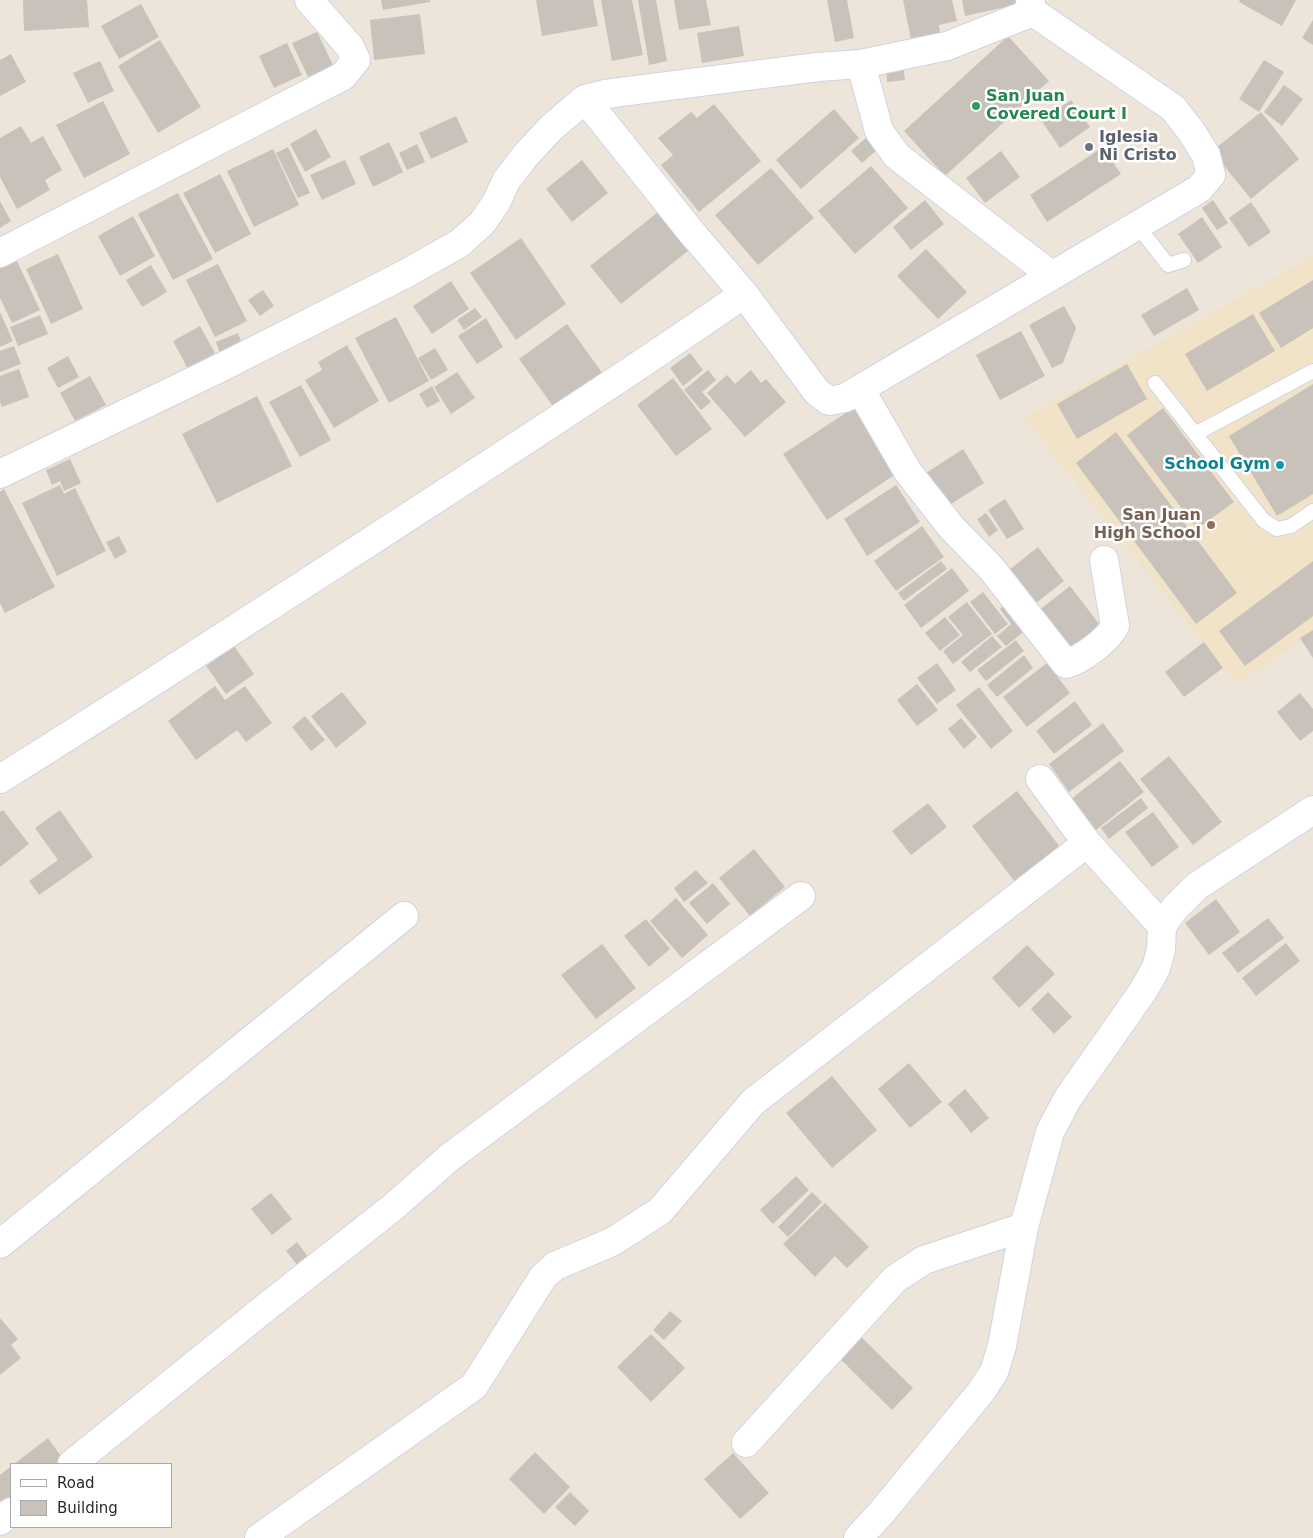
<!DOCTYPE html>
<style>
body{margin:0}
#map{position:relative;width:1313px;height:1538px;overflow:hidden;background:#eee5da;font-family:"DejaVu Sans",sans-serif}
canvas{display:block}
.legend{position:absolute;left:10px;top:1463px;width:162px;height:65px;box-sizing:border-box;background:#fff;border:1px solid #aaa;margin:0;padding:6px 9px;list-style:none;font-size:15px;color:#2a2a2a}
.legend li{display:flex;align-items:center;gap:10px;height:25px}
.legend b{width:25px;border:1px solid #aaa}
</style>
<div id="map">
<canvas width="1313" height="1538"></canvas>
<ul class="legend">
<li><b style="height:6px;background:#fff"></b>Road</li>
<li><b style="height:14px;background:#c9c2ba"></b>Building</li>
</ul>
</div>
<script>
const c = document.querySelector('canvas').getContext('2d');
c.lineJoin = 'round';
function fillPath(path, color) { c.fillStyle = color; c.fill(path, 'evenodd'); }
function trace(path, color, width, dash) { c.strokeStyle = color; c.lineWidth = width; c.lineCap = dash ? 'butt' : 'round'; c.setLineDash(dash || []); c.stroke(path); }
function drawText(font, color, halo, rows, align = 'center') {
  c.font = font + ' "DejaVu Sans",sans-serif'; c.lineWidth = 5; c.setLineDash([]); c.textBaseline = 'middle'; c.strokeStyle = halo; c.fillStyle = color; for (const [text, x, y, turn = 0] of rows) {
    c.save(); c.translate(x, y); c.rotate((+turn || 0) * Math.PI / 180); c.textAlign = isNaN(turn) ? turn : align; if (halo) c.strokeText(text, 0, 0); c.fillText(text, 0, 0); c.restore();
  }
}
const education = new Path2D(`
 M1313 256V633L1236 685 1024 418Z`);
const building = new Path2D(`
 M23 0H87L89 27 24 31Z
 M381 0H430V2L383 10Z
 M536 0H593L598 26 542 36Z
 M601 0H632L643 55 612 61Z
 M638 0H656L667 61 649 65Z
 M674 0H706L711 25 679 30Z
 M827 0H847L854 38 835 42Z
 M903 0H952L957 21 939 25 941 38 912 44Z
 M962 0H1018L1019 4 965 16Z
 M1240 0H1296L1282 26 1239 2Z
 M141 4 159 37 119 59 101 26Z
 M420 14 425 54 374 60 370 20Z
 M1313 20V45L1302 38Z
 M739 26 744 56 702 63 697 33Z
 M317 32 333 65 308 77 292 43Z
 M1008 36 1049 81 945 176 904 131Z
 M160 40 201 107 158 133 118 66Z
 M287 43 302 75 274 88 259 56Z
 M11 54 26 82 0 96V60Z
 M1264 60 1284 72 1259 112 1239 99Z
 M100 61 114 91 88 103 73 73Z
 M903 63 905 80 887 82 886 66Z
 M1284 85 1303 99 1282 126 1264 112Z
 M1071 100 1090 127 1060 148 1041 120Z
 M103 101 130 154 84 178 56 125Z
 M714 104 761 161 699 212 661 165 673 155 658 138 691 112 697 118Z
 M834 109 859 138 801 189 776 160Z
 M1261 112 1299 159 1251 199 1212 151Z
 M456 116 468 142 431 159 419 133Z
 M21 126 31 143 43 136 62 170 45 180 50 190 17 209 0 177V138Z
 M316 129 331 157 305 172 290 144Z
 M867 137 878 149 862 163 851 151Z
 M389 142 403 172 373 187 359 157Z
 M417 144 425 162 407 170 399 153Z
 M288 147 310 193 298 198 276 153Z
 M1103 147 1121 174 1047 222 1030 195Z
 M273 149 299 205 254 227 227 171Z
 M1001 151 1020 177 985 203 966 178Z
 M345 160 356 184 322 200 310 175Z
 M582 160 608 193 572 222 546 189Z
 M871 166 908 208 855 254 818 211Z
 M771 168 814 218 758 265 715 215Z
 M220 174 251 234 215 253 183 193Z
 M178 193 213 259 173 280 138 214Z
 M925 200 944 224 911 250 893 227Z
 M1213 200 1228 223 1217 230 1202 208Z
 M0 201 11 221 0 228Z
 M1251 202 1271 232 1249 247 1229 218Z
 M662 209 693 247 621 304 590 266Z
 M133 216 155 256 120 276 98 236Z
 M1202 217 1222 247 1198 263 1178 234Z
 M521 238 566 304 516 340 470 273Z
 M926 249 967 292 938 319 897 276Z
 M58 254 83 309 51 324 26 269Z
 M17 261 40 310 12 323 0 298V269Z
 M218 264 247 321 215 337 186 280Z
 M151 265 167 292 142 307 126 280Z
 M1313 280V328L1281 348 1259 313Z
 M451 281 469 309 432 334 413 306Z
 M1187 288 1199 310 1154 336 1141 315Z
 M263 290 274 306 260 316 248 300Z
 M1064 306 1076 328 1063 363 1052 368 1029 325Z
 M475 308 482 317 464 330 457 320Z
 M0 312 13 341 0 347Z
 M1253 314 1275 351 1207 391 1185 354Z
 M40 315 48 334 18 346 10 327Z
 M396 317 429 381 389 403 355 338Z
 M486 318 503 347 477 364 458 336Z
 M567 324 603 374 555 409 519 359Z
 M200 326 215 353 188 369 173 341Z
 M1021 331 1045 376 1000 400 976 355Z
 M238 333 243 347 221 356 216 342Z
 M347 345 379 401 334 428 305 380 322 370 318 362Z
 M14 346 21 364 0 372V351Z
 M435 348 448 370 431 380 418 358Z
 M690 353 703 370 683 386 670 368Z
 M68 356 79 377 58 388 47 368Z
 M1127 364 1147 399 1077 439 1057 404Z
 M19 369 29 397 2 407 0 402V376Z
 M708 370 716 380 702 392 711 402 701 410 684 390Z
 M751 370 761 383 766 379 786 402 745 437 707 393 727 375 735 384Z
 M457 372 475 398 451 414 434 387Z
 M90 376 106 405 75 421 60 393Z
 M673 378 712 429 676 456 637 405Z
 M1313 384V494L1277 516 1229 436Z
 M301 385 331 440 300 457 269 402Z
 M432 386 440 401 427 408 419 394Z
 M257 396 292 466 217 503 182 434Z
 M858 405 902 470 827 520 783 454Z
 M1163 408 1234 502 1197 529 1127 435Z
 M1116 432 1237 593 1196 624 1076 463Z
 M963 449 984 483 948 506 926 473Z
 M70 459 81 483 64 491 60 481 52 485 46 470Z
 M60 485 64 494 75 488 106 551 57 576 22 503Z
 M896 485 920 522 867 556 844 519Z
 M4 489 55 587 5 613 0 603V492Z
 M1005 499 1024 529 1007 539 988 510Z
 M986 513 998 530 989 537 977 519Z
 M922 526 944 557 896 591 874 561Z
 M119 536 127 552 115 559 106 542Z
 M1038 547 1064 581 1031 607 1004 574Z
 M941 561 947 569 904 601 898 593Z
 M1313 561V616L1245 666 1219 631Z
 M952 568 969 591 921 628 904 605Z
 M1070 586 1103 629 1067 658 1033 615Z
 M983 592 1008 624 995 634 970 602Z
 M1011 599 1032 625 1006 646 997 636 1011 624 1000 609Z
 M967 602 992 634 953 664 943 651 963 635 948 617Z
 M945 617 960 635 940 651 925 633Z
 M1313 630V658L1300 638Z
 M992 636 1002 647 970 672 961 662Z
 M1016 640 1024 651 986 681 977 670Z
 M1204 642 1223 668 1184 697 1165 672Z
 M234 646 254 674 226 694 206 666Z
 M1024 655 1033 668 997 697 987 685Z
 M937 663 956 690 937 704 917 678Z
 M1047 663 1070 693 1027 727 1003 697Z
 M917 684 938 710 917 726 897 700Z
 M215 686 225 700 245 686 272 723 246 742 237 730 196 760 168 721Z
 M979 687 1013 731 991 749 956 705Z
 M342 692 367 723 336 748 311 716Z
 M1300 693 1313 709V731L1300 741 1277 712Z
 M1075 701 1092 725 1054 754 1036 731Z
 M305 716 325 740 311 751 292 727Z
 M961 718 977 737 964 749 948 729Z
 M1103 723 1124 751 1069 792 1049 764Z
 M1169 756 1222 822 1193 845 1140 779Z
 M1120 761 1144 792 1096 830 1071 799Z
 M1017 791 1060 847 1015 882 972 826Z
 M1141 798 1148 808 1109 839 1101 828Z
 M928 803 947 827 911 855 892 831Z
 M3 810 29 844 0 867V812Z
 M60 810 93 857 39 895 29 881 58 860 35 828Z
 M1153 812 1179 847 1152 867 1125 832Z
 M754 849 785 887 750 916 719 878Z
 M696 870 708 883 684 902 674 888Z
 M713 883 730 904 707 924 689 903Z
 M676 898 708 935 682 958 650 921Z
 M1216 899 1240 932 1209 955 1185 923Z
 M1268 918 1284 938 1238 973 1222 953Z
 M646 919 670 949 649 967 624 936Z
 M1286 943 1300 961 1256 996 1242 978Z
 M602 944 636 988 596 1019 561 975Z
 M1027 945 1055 974 1019 1008 992 978Z
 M1048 992 1072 1017 1054 1034 1031 1009Z
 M909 1063 942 1102 910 1128 878 1089Z
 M832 1076 877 1130 832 1168 786 1113Z
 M965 1089 989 1118 971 1133 948 1104Z
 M796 1176 809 1190 773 1224 760 1210Z
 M812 1192 822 1202 788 1237 778 1227Z
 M271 1193 292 1219 272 1235 251 1209Z
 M825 1203 869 1247 847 1268 835 1256 815 1277 783 1244Z
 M297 1242 312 1262 301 1270 286 1251Z
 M670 1311 682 1321 664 1340 653 1330Z
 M0 1318 18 1339 11 1345 21 1358 0 1375Z
 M854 1330 913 1388 892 1410 833 1352Z
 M651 1334 685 1368 651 1402 617 1367Z
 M48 1438 63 1459 56 1464H14Z
 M535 1452 570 1487 544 1514 509 1479Z
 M733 1453 769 1493 740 1519 704 1479Z
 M11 1466V1499L0 1507V1475Z
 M570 1492 589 1511 575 1526 555 1507Z`);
const service = new Path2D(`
 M1137 225 1168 265 1184 260
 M1155 383 1264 521 1277 529 1291 526 1313 511
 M1195 434 1313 371`);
const minor = new Path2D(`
 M1030 0 1033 12 1173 108 1191 131 1206 155 1211 175 1199 189 860 389 908 472 951 527 991 568 1066 664C1082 659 1107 641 1115 626L1104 560
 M861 64 879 131 897 156 1051 275
 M585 99 692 233 744 294 817 392 829 401 845 398 860 389
 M0 253 343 76 356 60 350 47 309 0
 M0 474 220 368 407 273 460 243 482 223 496 203 506 181 525 156 551 128 585 99 605 94 644 89 818 67 861 64 947 46 1033 12
 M0 779C124 702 245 622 368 543 494 461 620 380 744 294
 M1040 779 1087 843 1162 926
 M0 1244 404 916
 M746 1443 895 1279 924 1260 1024 1227
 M72 1464 265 1308 392 1208 450 1157 801 896
 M0 1521 11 1512
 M259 1538 474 1386 543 1277 555 1266 612 1242 660 1211 753 1102 1087 843
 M858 1538 882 1512 980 1393 994 1372 1002 1346 1024 1227 1050 1132 1068 1098 1143 991 1156 968 1161 950 1162 926 1175 908 1197 886 1313 810`);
const markers = [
 [976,106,5,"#2e9e5b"],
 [1089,147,5,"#6b7280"],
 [1280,465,5,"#0f9aa8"],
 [1211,525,5,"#8d6e63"]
];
const leisureNames = [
 ["San Juan",986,97],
 ["Covered Court I",986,115]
];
const worshipNames = [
 ["Iglesia",1099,138],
 ["Ni Cristo",1099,156]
];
const cultureNames = [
 ["School Gym",1270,465]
];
const educationNames = [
 ["San Juan",1201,516],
 ["High School",1201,534]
];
fillPath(education, '#f1e3c8');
fillPath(building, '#c9c2ba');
trace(service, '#cfd4e4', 16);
trace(minor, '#cfd4e4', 30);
trace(service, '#fff', 14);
trace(minor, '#fff', 28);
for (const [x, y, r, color] of markers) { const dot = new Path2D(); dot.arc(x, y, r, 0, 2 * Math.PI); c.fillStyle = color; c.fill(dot); trace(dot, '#fff', 2); }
drawText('bold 16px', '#27864d', '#fff', leisureNames, 'left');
drawText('bold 16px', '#5b616d', '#fff', worshipNames, 'left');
drawText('bold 16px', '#0d838f', '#fff', cultureNames, 'right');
drawText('bold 16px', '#785e54', '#fff', educationNames, 'right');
</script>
